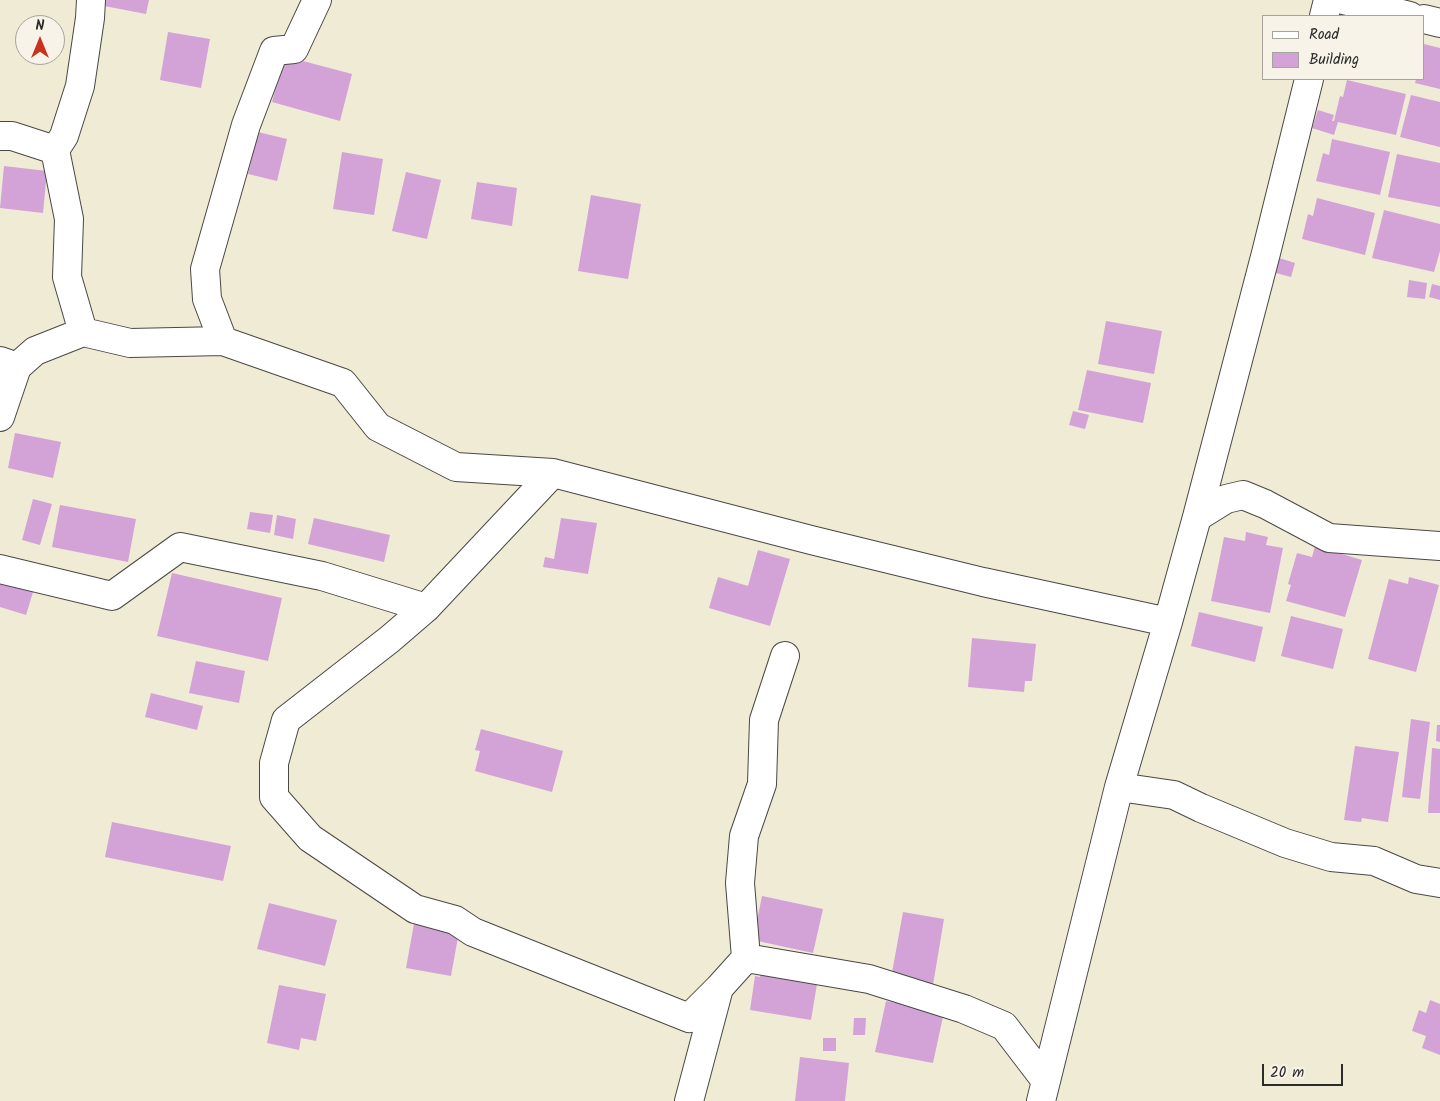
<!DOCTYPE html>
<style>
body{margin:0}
#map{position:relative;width:1440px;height:1101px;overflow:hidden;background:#f0ebd5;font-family:Kalam,sans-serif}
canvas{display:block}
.legend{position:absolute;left:1262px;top:15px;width:162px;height:65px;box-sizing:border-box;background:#f7f3e8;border:1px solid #a5a39c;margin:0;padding:6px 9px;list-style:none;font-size:15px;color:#2b2b2b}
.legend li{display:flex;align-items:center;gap:10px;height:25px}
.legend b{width:25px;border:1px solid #a5a39c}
.north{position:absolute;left:15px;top:15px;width:50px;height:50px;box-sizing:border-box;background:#f7f3e8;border:1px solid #a5a39c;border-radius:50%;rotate:0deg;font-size:14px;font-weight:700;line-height:20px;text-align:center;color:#2b2b2b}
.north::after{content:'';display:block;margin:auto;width:18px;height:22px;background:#c8321e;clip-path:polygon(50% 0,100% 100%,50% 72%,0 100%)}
.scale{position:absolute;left:1262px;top:1064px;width:81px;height:22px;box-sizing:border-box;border:2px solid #2b2b2b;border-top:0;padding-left:6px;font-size:15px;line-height:18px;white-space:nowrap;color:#2b2b2b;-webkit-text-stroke:4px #f7f3e8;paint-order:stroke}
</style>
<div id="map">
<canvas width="1440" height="1101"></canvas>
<ul class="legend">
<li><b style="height:6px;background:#fff"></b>Road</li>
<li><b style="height:14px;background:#d3a3d8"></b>Building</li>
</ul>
<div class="north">N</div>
<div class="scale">20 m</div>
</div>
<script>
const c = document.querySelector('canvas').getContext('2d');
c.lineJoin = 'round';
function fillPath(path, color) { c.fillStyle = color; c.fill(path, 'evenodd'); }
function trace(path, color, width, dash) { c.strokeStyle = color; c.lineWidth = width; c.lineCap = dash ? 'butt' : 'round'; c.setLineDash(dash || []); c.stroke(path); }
const building = new Path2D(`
 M100 0H149L146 14 99 5Z
 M168 32 210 39 201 88 160 80Z
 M1424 44 1440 48V89L1415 83 1416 79H1424Z
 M284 56 352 74 340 121 272 102Z
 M1347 80 1406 94 1396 135 1338 122 1334 135 1312 128 1318 110 1334 115 1332 121H1334L1340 96 1343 97Z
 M1411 95 1440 102V147L1400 137Z
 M258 132 287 139 277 181 248 174Z
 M1332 139 1390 152 1380 195 1316 181 1323 153 1329 155Z
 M342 152 383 159 374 215 333 209Z
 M1397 154 1440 163V207L1388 197Z
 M4 166 47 171 43 213 0 208Z
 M406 172 441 180 427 239 392 231Z
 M477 182 517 188 512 226 471 219Z
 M591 195 641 204 628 279 578 271Z
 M1317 198 1375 213 1365 255 1302 239 1308 214 1313 216Z
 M1384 210 1440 224V251L1434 272 1372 258Z
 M1276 257 1295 263 1291 277 1272 272Z
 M1409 280 1427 283 1425 299 1407 297Z
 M1432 284 1440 286V300L1429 297Z
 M1106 321 1162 331 1154 374 1098 364Z
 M1087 370 1151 383 1143 423 1078 410Z
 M1073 411 1089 415 1085 429 1069 425Z
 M15 433 61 442 53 478 8 468Z
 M33 499 52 504 40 545 22 540Z
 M60 505 136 519 128 562 52 547Z
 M250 512 273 515 270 533 247 529Z
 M277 515 296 519 293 539 274 535Z
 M314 518 390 535 384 562 308 544Z
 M561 518 597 523 588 574 543 567 545 557 554 559Z
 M1246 532 1268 537 1266 545 1283 548 1270 613 1211 601 1224 537 1245 541Z
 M1315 546 1362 560 1345 617 1286 601 1291 585 1288 584 1297 553 1312 557Z
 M758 550 790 559 770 626 709 608 718 577 748 586Z
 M172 573 282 598 268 661 157 636Z
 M1409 577 1439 585 1416 672 1368 659 1389 579 1408 584Z
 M0 578 34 589 26 615 0 607Z
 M1199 612 1263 627 1255 662 1191 646Z
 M1291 616 1343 629 1333 669 1281 656Z
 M972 638 1036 644 1032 681H1025L1024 692 968 687Z
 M196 661 245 671 239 703 189 693Z
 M151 693 203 706 197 730 145 717Z
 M1411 719 1430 722 1420 799 1402 797Z
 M1437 725H1440V742L1436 741Z
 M481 729 563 751 552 792 475 771 480 751 475 750Z
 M1355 746 1399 752 1388 822 1362 818 1361 822 1344 820Z
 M1432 748 1440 749V813H1428Z
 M112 822 231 846 223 881 105 857Z
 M762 896 823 909 813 953 753 940Z
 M269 903 337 920 325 966 257 949Z
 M903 912 944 919 933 985 891 978Z
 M415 918 460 926 451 976 406 968Z
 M762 964 819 972 811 1020 750 1010 755 976 760 977Z
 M279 985 326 994 316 1041 301 1038 299 1050 267 1043Z
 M1430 1000 1440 1004V1055L1422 1048 1426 1036 1412 1031 1419 1010 1426 1013Z
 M886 1001 944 1012 933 1063 875 1052Z
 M854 1018H866L865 1035H853Z
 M823 1038H836V1051H823Z
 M800 1057 849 1063 845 1101H795Z`);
const street = new Path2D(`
 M1343 0 1410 16
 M1324 16 1328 0
 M1424 19 1440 23
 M0 136H12L55 150
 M83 332 67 277 69 219 55 150 64 136 80 86 90 18 91 0
 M223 341 207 299 205 269 246 125 274 51 294 49 317 0
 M0 361 17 367 35 351 83 332 130 343 223 341 343 383 378 427 456 467 553 473 811 540 983 582 1168 622
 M0 417 17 367
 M553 473 426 608 390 639 286 720 274 763V797L310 838 415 909 455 920 473 932 689 1018 719 988
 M1197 517 1226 499 1243 495 1265 504 1329 538 1440 546
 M0 569 112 596 180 547 322 576 426 608
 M1119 787 1174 795 1201 808 1285 843 1331 857 1374 861 1416 879 1440 883
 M746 958 740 883 744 836 762 784 764 720 785 656
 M689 1101 719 988 746 958 869 979 964 1009 1004 1026 1046 1081
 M1041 1101 1119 787 1168 622 1197 517 1266 253 1309 79`);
fillPath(building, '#d3a3d8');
trace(street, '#494844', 30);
trace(street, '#fff', 28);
</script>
